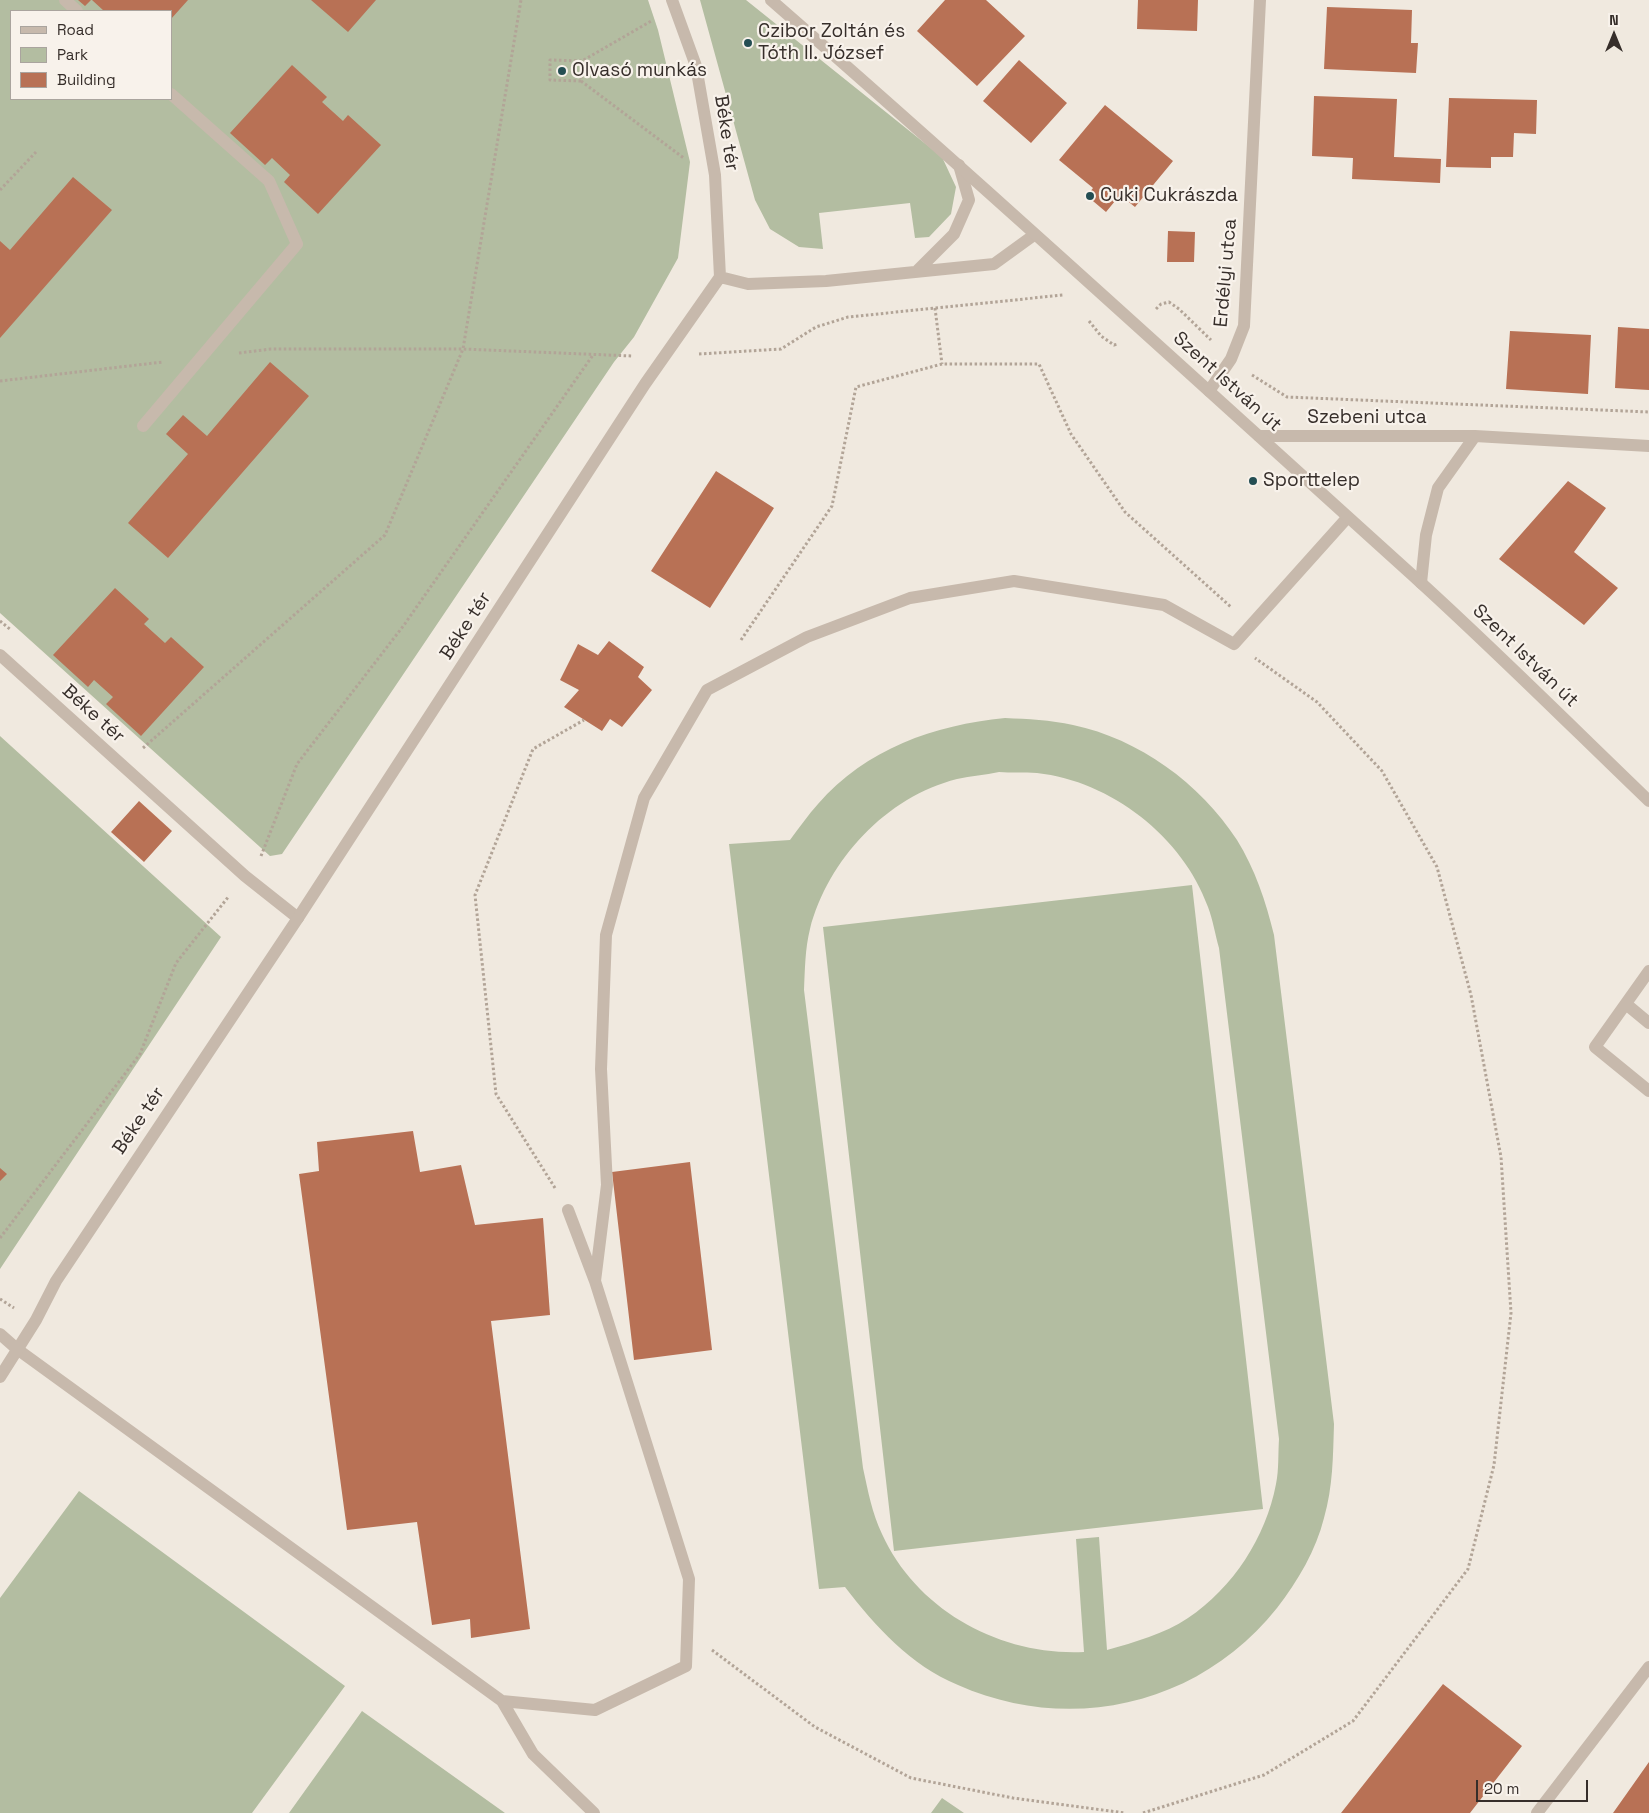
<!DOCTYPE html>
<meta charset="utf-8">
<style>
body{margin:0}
#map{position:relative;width:1649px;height:1813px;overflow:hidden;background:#f0e9df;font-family:"Space Grotesk",sans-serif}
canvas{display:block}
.legend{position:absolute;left:10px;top:10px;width:162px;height:90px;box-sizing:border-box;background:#f8f2eb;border:1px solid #aaa49e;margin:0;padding:6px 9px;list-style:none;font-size:15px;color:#362e2a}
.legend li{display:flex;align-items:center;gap:10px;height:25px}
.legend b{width:25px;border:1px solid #aaa49e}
.north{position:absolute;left:1589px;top:10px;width:50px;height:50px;-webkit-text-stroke:4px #f8f2eb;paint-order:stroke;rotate:0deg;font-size:14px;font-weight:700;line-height:20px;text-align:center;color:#362e2a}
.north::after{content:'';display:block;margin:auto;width:18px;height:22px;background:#362e2a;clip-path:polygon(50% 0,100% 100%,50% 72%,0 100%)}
.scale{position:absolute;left:1476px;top:1780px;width:112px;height:22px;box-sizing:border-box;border:2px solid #362e2a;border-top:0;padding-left:6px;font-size:15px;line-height:18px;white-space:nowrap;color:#362e2a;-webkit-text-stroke:4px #f8f2eb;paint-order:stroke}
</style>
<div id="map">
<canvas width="1649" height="1813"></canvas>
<ul class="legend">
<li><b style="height:6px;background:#c7b9ac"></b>Road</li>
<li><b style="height:14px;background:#b3bda1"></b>Park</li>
<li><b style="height:14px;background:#b87155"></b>Building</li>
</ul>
<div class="north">N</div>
<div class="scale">20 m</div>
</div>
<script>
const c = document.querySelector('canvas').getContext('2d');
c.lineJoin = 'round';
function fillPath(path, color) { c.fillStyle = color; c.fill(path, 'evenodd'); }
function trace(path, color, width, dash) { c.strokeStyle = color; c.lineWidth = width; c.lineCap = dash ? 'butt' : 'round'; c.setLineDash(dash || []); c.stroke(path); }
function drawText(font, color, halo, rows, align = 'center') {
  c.font = font + ' "Space Grotesk",sans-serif'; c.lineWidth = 4.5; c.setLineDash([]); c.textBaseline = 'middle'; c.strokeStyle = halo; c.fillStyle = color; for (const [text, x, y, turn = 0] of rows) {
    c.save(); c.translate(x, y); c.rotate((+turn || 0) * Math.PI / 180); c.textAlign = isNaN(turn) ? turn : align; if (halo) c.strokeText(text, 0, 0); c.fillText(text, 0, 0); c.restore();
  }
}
const green = new Path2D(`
 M0 0H648L658 30 690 162 678 258 634 337 614 362 282 854 270 856 0 613ZM11 11H171V99H11Z
 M700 0H746L942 157 956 187 951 214 929 237 915 238 910 203 819 213 823 249 799 247 770 229 755 200Z
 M1005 718C1028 719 1050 720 1073 725 1139 739 1200 783 1237 840 1255 869 1266 902 1274 935L1334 1424C1333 1456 1333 1487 1324 1518 1316 1550 1298 1581 1277 1608 1200 1705 1071 1735 958 1685 910 1665 876 1627 845 1587L819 1589 729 844 790 840C799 828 808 815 818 804 866 749 934 725 1005 718ZM999 772C1011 773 1024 772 1037 773 1111 781 1183 837 1208 907 1213 920 1215 934 1219 948L1279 1439C1278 1454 1279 1470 1276 1484 1266 1537 1233 1588 1188 1618 1164 1634 1135 1642 1107 1650L1099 1537 1076 1539 1084 1652C1001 1656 917 1611 882 1534 872 1513 868 1491 863 1468L804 990C805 969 805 949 810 929 828 860 886 797 957 779 971 776 985 775 999 772Z
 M0 736 221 937 0 1269Z
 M1192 885 1263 1509 894 1551 823 927Z
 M79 1491 345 1686 252 1813H0V1598Z
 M362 1711 505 1813H289Z
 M942 1798 964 1813H931Z`);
const building = new Path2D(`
 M78 0H91L85 6Z
 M92 0H188L171 19V11H104Z
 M311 0H376L348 32Z
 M945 0H986L1025 36 977 86 917 31Z
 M1138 0H1198L1197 31 1137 29Z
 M1327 7 1412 10 1411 43H1418L1416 73 1324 69Z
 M1019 60 1067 103 1031 143 983 101Z
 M292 65 327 97 322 102 343 121 348 115 381 145 318 214 284 182 290 175 272 158 265 165 230 133Z
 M1314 96 1397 99 1394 157 1441 159 1440 183 1352 179 1353 158 1312 156Z
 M1449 98 1537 100 1536 134 1514 133 1513 157H1491V168L1446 167Z
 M1105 105 1173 161 1135 207 1120 195 1106 212 1087 196 1093 188 1059 160Z
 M73 177 112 210 0 338V241L10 250Z
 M1168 231 1195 232 1194 262H1167Z
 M1618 327 1649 329V390L1615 388Z
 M1510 331 1591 335 1588 394 1506 389Z
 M270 362 309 396 168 558 128 523 188 454 166 434 183 415 207 436Z
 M716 471 774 508 710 608 651 571Z
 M1568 481 1606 508 1574 552 1618 588 1584 625 1499 559Z
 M115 588 149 619 144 624 165 643 171 637 204 667 141 736 106 704 113 697 94 680 88 687 53 655Z
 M609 641 644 667 638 677 652 690 622 727 610 719 602 731 564 707 579 690 560 680 578 644 598 655Z
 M139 801 172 831 144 862 111 832Z
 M413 1131 420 1172 461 1165 475 1225 543 1218 550 1315 491 1321 530 1629 471 1638 470 1619 432 1625 417 1522 347 1530 299 1174 319 1171 317 1142Z
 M690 1162 712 1350 634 1360 612 1172Z
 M0 1168 7 1174 0 1181Z
 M1443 1684 1522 1746 1470 1813H1341Z
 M1649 1762V1813H1613Z`);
const path = new Path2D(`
 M582 61 581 81 550 80V60L582 61 653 20
 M581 81 685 159
 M0 190 36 152
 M935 308 942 364
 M1156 309 1161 304 1169 302 1179 309 1211 340
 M1089 321 1101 336 1114 345 1118 344
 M239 353 271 349H463L632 356
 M699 354 781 349 816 327 848 317 1063 295
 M1252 375 1287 397 1649 412
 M0 381 163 362
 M0 621 11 630
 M741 640 832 506 856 387 942 364H1039L1071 434 1125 512 1231 607
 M143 748 385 535 463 349 521 0
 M261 856 297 764 404 625 593 355
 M555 1188 496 1094 475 895 533 749 584 720
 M0 1238 140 1054 176 963 229 896
 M0 1299 14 1308
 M712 1650 815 1727 911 1778 1013 1798 1125 1813
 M1143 1813 1264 1775 1353 1721 1468 1569 1494 1465 1511 1313 1501 1157 1471 995 1437 867 1382 771 1317 702 1255 658`);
const service = new Path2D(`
 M65 0 77 11
 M143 426 297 244 269 181 171 94
 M0 655 245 876 298 918
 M1649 971 1595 1047 1649 1091
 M1626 1004 1649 1023
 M595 1281 607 1185 601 1069 606 935 644 798 707 690 807 637 910 598 1014 581 1164 605 1234 644 1347 518
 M17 1349 502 1701 595 1710 686 1666 689 1579 595 1281 568 1210
 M502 1701 533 1754 594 1813`);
const minor = new Path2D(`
 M672 0 696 66 715 175 720 277
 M918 270 954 234 969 200 959 165
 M720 277 748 284 826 281 994 264 1034 235
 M1209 391 1231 359 1244 326 1260 0
 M1259 436H1475L1649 446
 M1421 583 1426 535 1438 488 1475 436
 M0 1334 17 1349
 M0 1377 36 1320 56 1281 298 918 645 384 720 277`);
const tertiary = new Path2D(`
 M771 0C990 191 1204 387 1420 582 1498 653 1573 728 1649 801
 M1537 1813 1649 1667`);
const markers = [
 [748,43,5,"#244e53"],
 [562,71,5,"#244e53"],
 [1090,196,5,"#244e53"],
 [1253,481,5,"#244e53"]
];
const poiNames = [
 ["Czibor Zoltán és",758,32],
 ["Tóth II. József",758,54],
 ["Olvasó munkás",572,71],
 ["Cuki Cukrászda",1100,196],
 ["Sporttelep",1263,481]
];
const streetNames = [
 ["Béke tér",726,133,81],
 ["Erdélyi utca",1226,273,-85],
 ["Szent István út",1227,382,42],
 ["Szebeni utca",1367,418],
 ["Béke tér",466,626,-57],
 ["Szent István út",1525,656,44],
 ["Béke tér",93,714,42],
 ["Béke tér",139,1121,-56]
];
fillPath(green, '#b3bda1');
fillPath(building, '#b87155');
trace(path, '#b2a497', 3, [2.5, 2.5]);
trace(service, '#c7b9ac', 12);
trace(minor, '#c7b9ac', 12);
trace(tertiary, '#c7b9ac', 12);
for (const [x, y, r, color] of markers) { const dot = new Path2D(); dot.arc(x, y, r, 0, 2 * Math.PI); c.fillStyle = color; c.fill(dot); trace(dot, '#f8f2eb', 2); }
drawText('19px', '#362e2a', '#f8f2eb', poiNames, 'left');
drawText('19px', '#362e2a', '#f8f2eb', streetNames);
</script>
